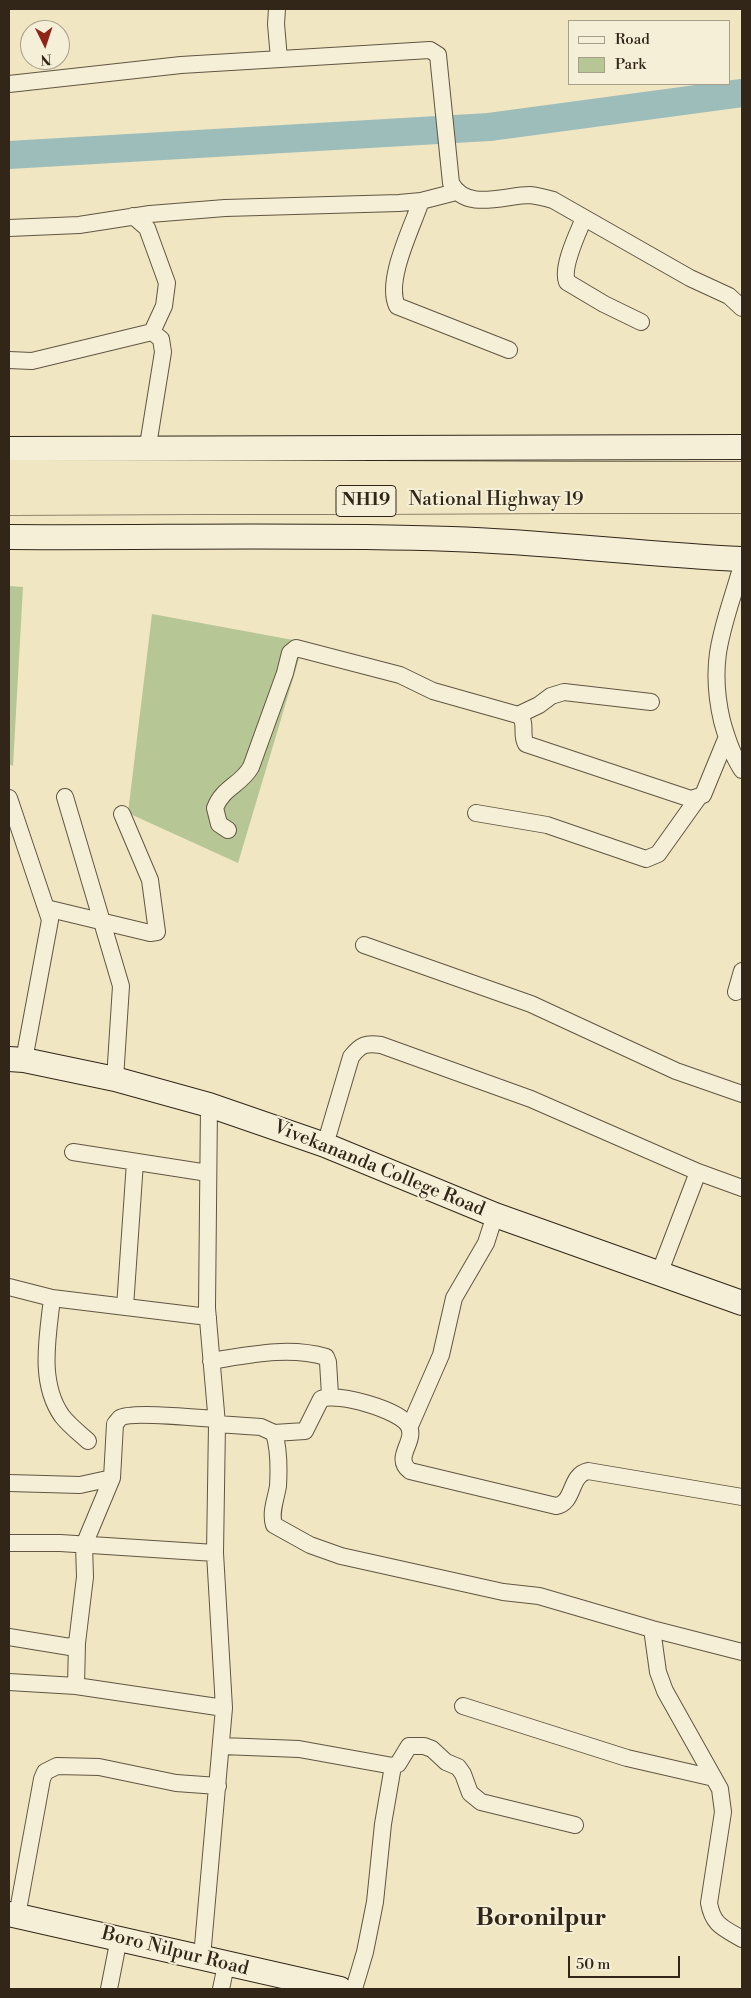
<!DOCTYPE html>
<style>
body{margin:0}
#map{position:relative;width:751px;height:1998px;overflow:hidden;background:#f0e6c2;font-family:"Libre Bodoni",serif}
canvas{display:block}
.frame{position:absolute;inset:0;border:10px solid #312618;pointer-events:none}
.legend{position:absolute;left:568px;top:20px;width:162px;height:65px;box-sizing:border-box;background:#f5efd7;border:1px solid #a79f8b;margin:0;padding:6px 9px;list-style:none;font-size:15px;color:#312618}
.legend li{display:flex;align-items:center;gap:10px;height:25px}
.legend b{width:25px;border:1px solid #a79f8b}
.north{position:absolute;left:20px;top:20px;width:50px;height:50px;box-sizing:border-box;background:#f5efd7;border:1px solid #a79f8b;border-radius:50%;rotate:176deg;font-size:14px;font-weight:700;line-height:20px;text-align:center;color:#312618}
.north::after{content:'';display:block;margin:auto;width:18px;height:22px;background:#8f2418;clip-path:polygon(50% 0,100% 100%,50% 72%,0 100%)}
.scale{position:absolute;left:568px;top:1956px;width:112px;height:22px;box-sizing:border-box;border:2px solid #312618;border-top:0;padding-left:6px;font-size:15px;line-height:18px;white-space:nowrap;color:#312618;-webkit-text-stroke:4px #f5efd7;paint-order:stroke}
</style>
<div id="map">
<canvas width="751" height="1998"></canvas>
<div class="frame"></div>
<ul class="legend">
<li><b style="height:6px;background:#f5efd7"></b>Road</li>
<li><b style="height:14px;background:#b7c695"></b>Park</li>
</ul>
<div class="north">N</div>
<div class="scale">50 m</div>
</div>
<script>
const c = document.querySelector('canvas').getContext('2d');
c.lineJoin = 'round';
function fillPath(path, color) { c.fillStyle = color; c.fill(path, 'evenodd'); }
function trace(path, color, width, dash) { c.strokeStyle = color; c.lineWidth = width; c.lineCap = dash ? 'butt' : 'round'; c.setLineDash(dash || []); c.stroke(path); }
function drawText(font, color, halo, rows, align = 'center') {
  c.font = font + ' "Libre Bodoni",serif'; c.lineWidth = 4; c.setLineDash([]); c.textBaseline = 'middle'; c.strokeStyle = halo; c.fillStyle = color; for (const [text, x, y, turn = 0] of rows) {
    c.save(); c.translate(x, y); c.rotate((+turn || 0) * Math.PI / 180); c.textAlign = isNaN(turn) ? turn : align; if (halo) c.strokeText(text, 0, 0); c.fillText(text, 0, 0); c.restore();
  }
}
const green = new Path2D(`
 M9 586 23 587 13 766 9 764Z
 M152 614 304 642 238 863 128 813Z`);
const river = new Path2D(`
 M9 155 489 127 742 93`);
const street = new Path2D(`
 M277 9 276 24 279 59
 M9 84 181 65 430 50 438 55 451 183C466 212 505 195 530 195 538 196 546 198 553 200L690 278 729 296 742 308
 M421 201C412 228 385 280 397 306L509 350
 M133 216 147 228 167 283 164 306 152 332
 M584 218C578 233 561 267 567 282L604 304 641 322
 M9 228 79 225 150 214 225 208 399 203 421 201 456 192
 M9 360 32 361 152 332 161 339 163 352 149 439
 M742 565C725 625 707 657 722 721 727 739 732 755 742 770
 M518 715 539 705 551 696 564 692 651 702
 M65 797 121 986 115 1079
 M9 798 50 920 24 1060
 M476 813 547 825 646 859 658 854 698 798
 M228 830 219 824 215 808C223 787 241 785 251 767L285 673 290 653 296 648 400 675 433 691 518 715C528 722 520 734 526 744L691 799 703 795 726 739
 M46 908 150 933 157 932 150 880 122 814
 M364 945 531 1004 676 1071 742 1094
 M736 992 742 971
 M325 1145 351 1057C361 1044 366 1043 381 1045L531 1099 698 1172 742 1188
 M73 1152 208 1173
 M659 1274 698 1172
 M9 1287 52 1298C48 1336 38 1382 62 1416 69 1425 79 1433 88 1441
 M52 1298 208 1317
 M125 1307 135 1162
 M211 1361C249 1355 288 1346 326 1357L328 1362 330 1395
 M217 1424 261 1427 274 1433C279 1449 279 1469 278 1486 276 1499 270 1512 274 1525L310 1545 341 1556 503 1592 539 1596 652 1629 742 1652
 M410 1426 441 1355 454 1298 486 1243 495 1215
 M274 1433 305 1431 321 1399C338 1392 399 1410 408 1425 418 1441 392 1457 410 1471L556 1506C575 1503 569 1475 588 1471L742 1497
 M9 1483 80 1485 112 1478
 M9 1543H60L215 1553
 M652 1629 658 1672 665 1691 720 1789 723 1812 709 1903C713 1926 724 1928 742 1939
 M9 1637 70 1647 77 1643 85 1577 84 1545 112 1478 115 1424C117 1422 118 1420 120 1418 130 1411 200 1418 215 1419
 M9 1682 76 1686 224 1708
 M76 1686 77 1643
 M463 1706 627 1758 714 1778
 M222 1746 299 1749 393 1766 398 1764 409 1746H424L432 1749 446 1762 458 1767 463 1774 470 1793 481 1802 575 1825
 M17 1916 42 1779 45 1772 57 1766 99 1767 176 1783 218 1786
 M202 1957 224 1708 215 1553 217 1424 207 1308 209 1105
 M109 1989 119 1938
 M221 1989 226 1965
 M354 1989 365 1952 375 1902 383 1824 393 1766`);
const secondary = new Path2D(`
 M9 449 742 447
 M9 537C156 538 304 534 452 539 549 542 645 555 742 559
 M9 1059 24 1060 115 1079 209 1105 325 1145 495 1215 742 1303
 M9 1914 340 1989`);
const highway = new Path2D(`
 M9 474 742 476
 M9 501 742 499`);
const shields = [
 [366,501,60]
];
const shieldNames = [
 ["NH19",366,501]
];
const streetNames = [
 ["National Highway 19",496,500],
 ["Vivekananda College Road",379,1169,22],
 ["Boro Nilpur Road",175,1952,14]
];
const districtNames = [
 ["Boronilpur",541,1919]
];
fillPath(green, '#b7c695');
trace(river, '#9dbdbb', 28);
trace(street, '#615642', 18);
trace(secondary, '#312618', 26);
trace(highway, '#312618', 29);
trace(street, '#f5efd7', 16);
trace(secondary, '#f5efd7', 24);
trace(highway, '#f0e6c2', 28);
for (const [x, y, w] of shields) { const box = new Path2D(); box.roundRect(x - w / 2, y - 15.5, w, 31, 4); c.fillStyle = '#f5efd7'; c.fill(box); trace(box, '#312618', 1); }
drawText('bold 18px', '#312618', null, shieldNames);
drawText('19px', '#312618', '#f5efd7', streetNames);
drawText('bold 24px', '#312618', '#f5efd7', districtNames);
</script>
